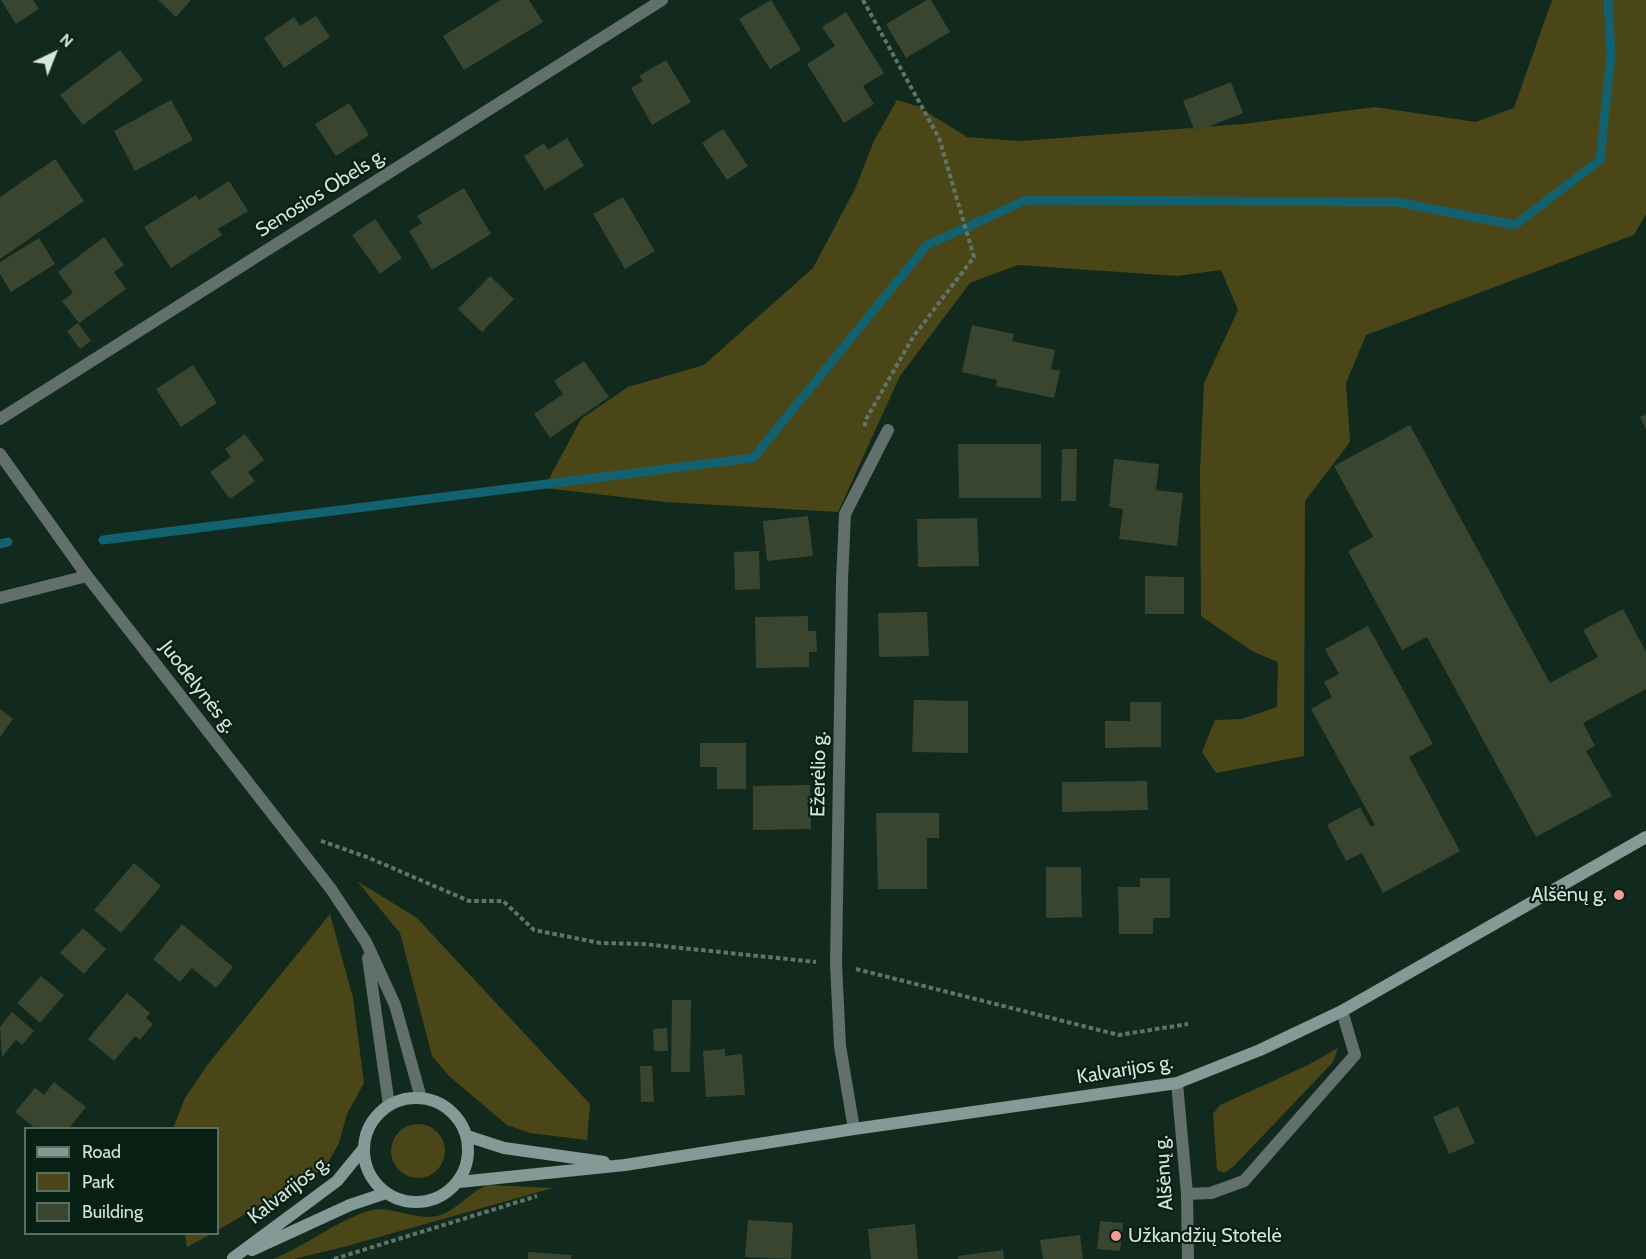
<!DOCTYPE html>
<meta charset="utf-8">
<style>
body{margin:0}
#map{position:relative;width:1646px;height:1259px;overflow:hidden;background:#122a1d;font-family:Cabin,sans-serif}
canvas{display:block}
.legend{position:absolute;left:24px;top:1127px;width:195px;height:108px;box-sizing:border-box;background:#082014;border:2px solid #5a6e64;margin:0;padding:8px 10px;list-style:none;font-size:18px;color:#d6e4db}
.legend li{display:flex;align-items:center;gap:12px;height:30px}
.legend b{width:30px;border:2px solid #5a6e64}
.north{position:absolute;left:24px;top:24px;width:60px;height:60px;-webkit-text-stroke:4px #082014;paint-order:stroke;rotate:43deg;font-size:16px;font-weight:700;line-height:24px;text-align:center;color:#d6e4db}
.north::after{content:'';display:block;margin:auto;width:21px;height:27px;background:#d6e4db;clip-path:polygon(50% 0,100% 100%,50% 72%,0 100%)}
</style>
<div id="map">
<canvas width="1646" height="1259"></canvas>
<ul class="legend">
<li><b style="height:8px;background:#839a96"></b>Road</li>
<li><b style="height:16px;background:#4b4617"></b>Park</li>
<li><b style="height:16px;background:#39452f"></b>Building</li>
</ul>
<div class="north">N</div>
</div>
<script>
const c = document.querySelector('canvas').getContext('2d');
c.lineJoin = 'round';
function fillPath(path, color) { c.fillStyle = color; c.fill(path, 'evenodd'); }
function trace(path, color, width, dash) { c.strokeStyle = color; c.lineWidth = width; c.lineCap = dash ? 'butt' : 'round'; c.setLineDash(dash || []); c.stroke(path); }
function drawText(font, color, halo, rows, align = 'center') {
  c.font = font + ' Cabin,sans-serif'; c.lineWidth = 4.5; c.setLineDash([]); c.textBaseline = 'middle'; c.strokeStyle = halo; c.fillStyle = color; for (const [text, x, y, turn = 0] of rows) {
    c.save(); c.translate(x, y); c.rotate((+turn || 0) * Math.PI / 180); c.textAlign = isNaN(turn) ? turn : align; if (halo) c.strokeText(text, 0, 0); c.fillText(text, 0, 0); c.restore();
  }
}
const green = new Path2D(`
 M1552 0H1646V214L1634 235 1366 335 1346 383 1350 442 1305 501 1304 756 1216 773 1202 752 1215 720 1242 719 1277 707 1278 662 1252 651 1201 616 1200 470 1204 383 1238 310 1221 270 1177 276 1018 265 970 283 900 376 838 512 665 502 544 488 581 419 628 387 704 365 813 268 855 189 874 141 897 100 917 106 967 137 1020 141 1243 124 1375 107 1476 122 1514 108Z
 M357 881 417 918 590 1104 587 1140 530 1133 507 1125 449 1076 432 1056 400 933Z
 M330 914 353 998 364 1083 347 1114 339 1143 325 1168 218 1230V1128H173L185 1098 208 1064Z
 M1338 1048 1333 1062 1234 1166 1224 1173 1217 1170 1213 1114 1220 1105 1306 1066Z
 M391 1151a27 27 0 1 1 54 0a27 27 0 1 1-54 0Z
 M488 1185 553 1188 347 1246 294 1259H273C306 1246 334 1222 368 1211 390 1204 413 1221 437 1216 456 1212 470 1191 488 1185Z
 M185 1234H211L187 1247Z`);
const stream = new Path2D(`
 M103 540 753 458 927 245 1026 200 1396 202 1515 225 1600 160 1611 55 1608 0
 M0 544 8 542`);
const building = new Path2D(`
 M1 0H33L39 9 16 24Z
 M158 0H191L176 17Z
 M501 0H529L543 22 464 70 443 36Z
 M771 0 801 50 770 69 739 19Z
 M927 0H931L950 32 906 58 886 24Z
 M846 12 884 73 863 86 874 104 844 123 807 64 835 46 822 27Z
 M316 16 330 37 284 68 264 38 294 17 300 26Z
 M120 50 143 80 83 125 60 95Z
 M666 60 691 102 652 125 631 88 643 81 639 76Z
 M1231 82 1243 113 1195 132 1183 101Z
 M171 100 193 140 135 171 114 131Z
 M349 103 369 135 336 156 315 124Z
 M723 129 748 166 727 180 702 143Z
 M567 138 584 166 545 190 524 156 544 143 548 150Z
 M55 159 84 201 0 259V197Z
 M229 181 248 211 218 229 222 235 171 268 144 227 196 195 199 200Z
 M464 188 491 234 432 270 409 231 422 223 417 216Z
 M623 197 655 251 625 269 593 214Z
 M375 219 402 258 380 274 352 235Z
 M104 237 124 265 114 272 126 289 79 323 62 301 73 293 58 272Z
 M39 238 55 264 11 292 0 274V262Z
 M490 276 514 299 482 332 458 309Z
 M78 323 91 341 80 349 67 331Z
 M972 325 1014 334 1012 341 1055 350 1051 369 1060 371 1054 398 996 386 997 380 962 372Z
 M584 361 609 397 550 438 534 414 563 394 554 381Z
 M193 365 217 403 181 427 156 389Z
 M1646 414V429L1640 417Z
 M1410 425 1550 683 1598 657 1583 630 1623 609 1646 652V689L1583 723 1595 746 1586 751 1612 796 1536 837 1427 637 1402 650 1348 551 1373 537 1334 466Z
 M245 434 264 460 248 472 255 481 230 499 210 472 231 457 225 449Z
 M958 444H1041V498H959Z
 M1062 449H1077L1076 501H1061Z
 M1114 459 1159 464 1156 490 1183 493 1177 546 1119 539 1123 509 1109 507Z
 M808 516 813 556 767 561 763 521Z
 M977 518 979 566 918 567 917 519Z
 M759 551 760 589 735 590 734 552Z
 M1145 576 1184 577V614H1145Z
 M927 612 929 656 879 657 878 613Z
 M808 616V631H816L817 652H809V667L756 668 755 617Z
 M1368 626 1433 744 1409 757 1460 851 1383 893 1362 853 1346 861 1327 825 1360 807 1371 827 1375 825 1311 709 1332 697 1324 682 1339 674 1325 649Z
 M914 700 968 701V753L912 752Z
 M1130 702H1161V747L1105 748V721H1130Z
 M0 709 13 719 0 737Z
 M700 743H746V789H717V767H700Z
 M1147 781 1148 810 1062 812V782Z
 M810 785 811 829 753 830V786Z
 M876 813H939V838H927V889H878Z
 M134 863 161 886 121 933 94 910Z
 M1046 867H1081L1082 917 1046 918Z
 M1140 878H1170V918H1153V934H1119L1118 887H1140Z
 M182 924 233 967 216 988 192 968 180 982 153 959Z
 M83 928 106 949 84 974 60 953Z
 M41 976 64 995 40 1023 17 1003Z
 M127 993 150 1013 146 1018 153 1024 140 1040 135 1036 114 1061 88 1039Z
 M672 1000H691L690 1072H671Z
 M12 1012 34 1031 22 1045 16 1040 2 1057 0 1027Z
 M667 1028 668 1051H654L653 1029Z
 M725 1049V1056L742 1054 745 1095 706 1097 703 1051Z
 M640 1066H652L654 1102H641Z
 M54 1082 86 1107 69 1128H35L15 1112 35 1088 44 1095Z
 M1458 1106 1475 1143 1449 1154 1433 1117Z
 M748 1220 793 1223 791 1259 745 1257Z
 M1100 1221 1123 1223 1120 1251 1097 1249Z
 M915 1224 918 1259H871L868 1229Z
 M1080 1235 1083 1259H1043L1040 1240Z
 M1003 1250 1004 1259H958V1256Z
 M528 1252 572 1255 571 1259H528Z`);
const path = new Path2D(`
 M863 0 939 138 974 257 913 337 865 421V428
 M321 841 367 857 469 901H503L534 930 600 943 643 944 816 962
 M856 969 1119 1035 1188 1024
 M334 1259 537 1196`);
const minor = new Path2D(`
 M0 419 662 0
 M0 454 87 576 331 889 366 942 395 1005 421 1098
 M0 598 87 576
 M368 958 389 1105
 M1177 1083 1187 1194 1188 1259
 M854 1129 840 1046 836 964 842 581 845 514 888 430
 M1187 1194 1211 1193 1244 1181 1355 1055 1342 1011`);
const secondary = new Path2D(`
 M364 1150a52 52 0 1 1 104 0a52 52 0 1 1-104 0Z
 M467 1136 504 1148 604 1162
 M459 1182 625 1165 854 1129 1177 1083 1260 1050 1342 1011 1646 837
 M252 1250 350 1205 386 1193
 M233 1258 337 1181 364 1148`);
const markers = [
 [1619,895,6,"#f59b99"],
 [1116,1236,6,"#f59b99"]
];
const streetNames = [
 ["Senosios Obels g.",321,193,-32],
 ["Juodelynės g.",198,687,52],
 ["Ežerėlio g.",819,774,-89],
 ["Kalvarijos g.",1125,1070,-9],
 ["Alšėnų g.",1164,1173,-94],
 ["Kalvarijos g.",289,1190,-38]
];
const poiNames = [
 ["Alšėnų g.",1607,895],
 ["Užkandžių Stotelė",1128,1236,"left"]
];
fillPath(green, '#4b4617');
trace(stream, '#13616f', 9);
fillPath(building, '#39452f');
trace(path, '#607469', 4, [4.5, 3]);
trace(minor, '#616f6d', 12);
trace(secondary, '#839a96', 12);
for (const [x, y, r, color] of markers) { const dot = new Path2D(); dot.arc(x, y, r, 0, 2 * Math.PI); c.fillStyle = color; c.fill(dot); trace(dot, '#082014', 2); }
drawText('20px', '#d6e4db', '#082014', streetNames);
drawText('20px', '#d6e4db', '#082014', poiNames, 'right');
</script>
